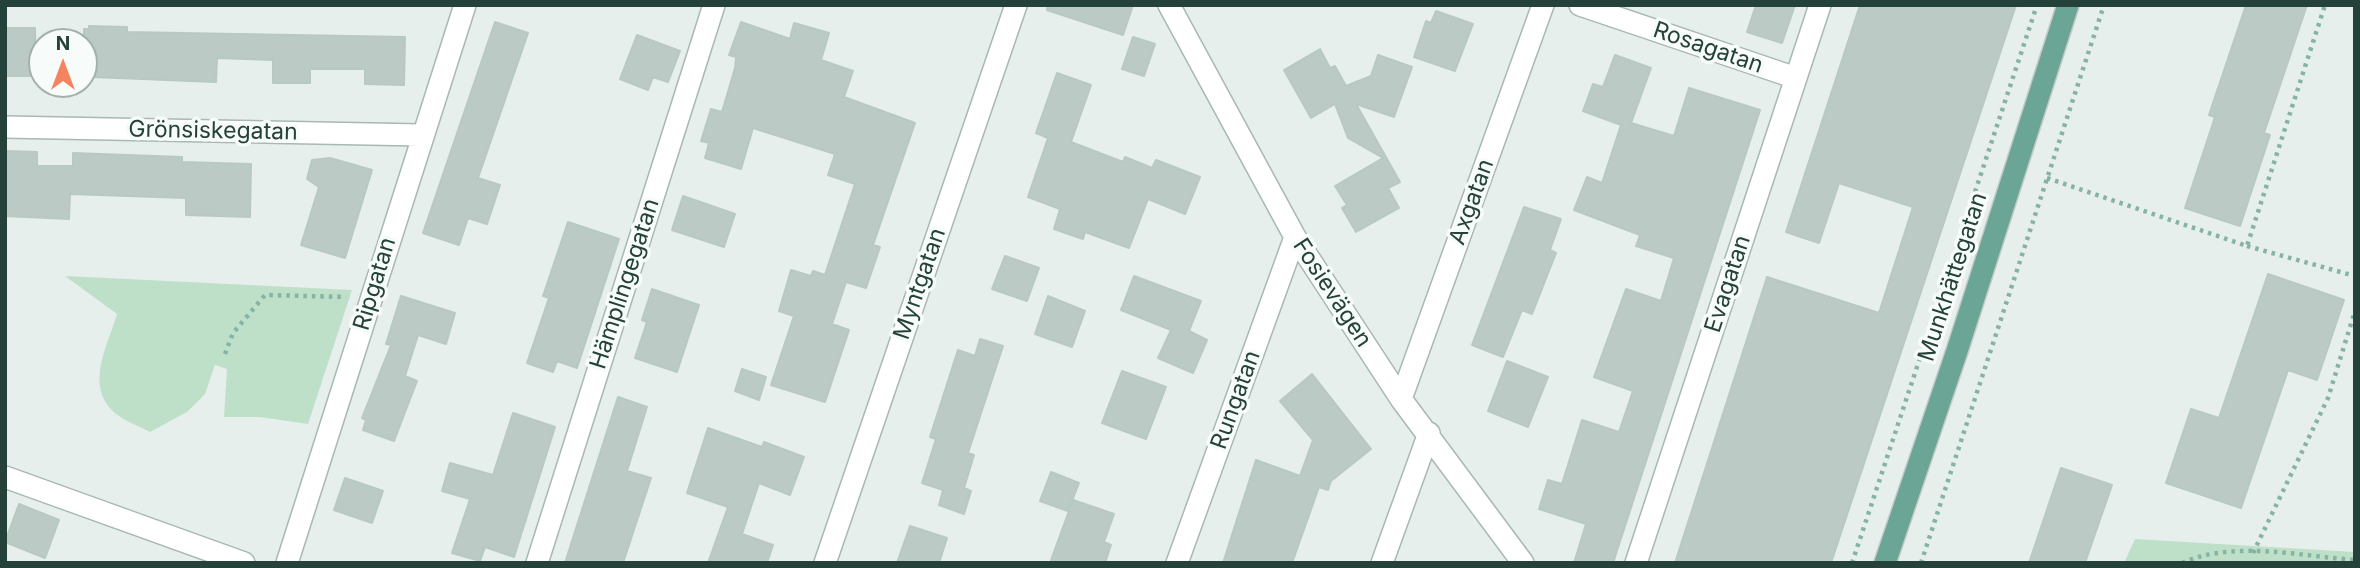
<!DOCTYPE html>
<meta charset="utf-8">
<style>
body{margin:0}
#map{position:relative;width:2360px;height:568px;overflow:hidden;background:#e6efeb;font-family:Inter,sans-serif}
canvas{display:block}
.frame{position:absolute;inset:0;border:7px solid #24423a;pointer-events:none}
.north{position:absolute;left:28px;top:28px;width:70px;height:70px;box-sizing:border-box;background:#f7fbf9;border:2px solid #a3b1ad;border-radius:50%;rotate:0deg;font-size:19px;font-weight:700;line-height:28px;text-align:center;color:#24423a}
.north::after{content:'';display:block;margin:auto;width:24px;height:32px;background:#f4845f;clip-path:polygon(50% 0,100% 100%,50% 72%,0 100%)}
</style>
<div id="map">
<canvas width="2360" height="568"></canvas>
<div class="frame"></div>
<div class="north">N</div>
</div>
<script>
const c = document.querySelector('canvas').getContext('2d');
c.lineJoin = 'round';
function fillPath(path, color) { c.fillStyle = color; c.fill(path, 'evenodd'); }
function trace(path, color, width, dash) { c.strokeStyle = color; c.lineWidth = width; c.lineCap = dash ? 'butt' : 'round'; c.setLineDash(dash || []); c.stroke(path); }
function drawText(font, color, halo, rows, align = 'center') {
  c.font = font + ' Inter,sans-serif'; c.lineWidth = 7; c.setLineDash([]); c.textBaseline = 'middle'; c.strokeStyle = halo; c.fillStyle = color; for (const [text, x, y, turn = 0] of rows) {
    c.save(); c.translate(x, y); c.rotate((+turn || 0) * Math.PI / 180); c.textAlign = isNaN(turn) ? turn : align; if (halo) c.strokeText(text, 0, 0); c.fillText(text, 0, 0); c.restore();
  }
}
const green = new Path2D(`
 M65 276 352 290 308 424 260 417H224L227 369 215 365 205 394 187 412 150 432C139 426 124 421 115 413 84 386 108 345 117 314Z
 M2135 539 2355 552V563H2124Z`);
const building = new Path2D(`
 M1048 5H1133L1123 35 1047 10Z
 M1756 5H1795L1782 43 1747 32Z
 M1860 5H2016L1831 563H1675L1767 277 1879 313 1913 207 1839 183 1819 243 1786 232Z
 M2246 5H2307L2264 133 2270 135 2240 226 2185 208 2215 117 2209 115Z
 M1436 11 1473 24 1455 71 1414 57 1426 21 1431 23Z
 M495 22 528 33 478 178 500 185 487 224 468 218 459 245 423 233Z
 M741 22 790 39 794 23 829 33 821 60 853 71 844 97 915 123 873 245 880 247 866 288 846 282 832 324 849 330 825 402 771 385 794 316 779 311 791 270 811 276 813 271 825 275 855 184 828 175 835 154 753 128 741 169 705 158 709 143 701 141 711 109 722 112 735 68 736 57 729 55Z
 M89 26 127 27V32L405 37 404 85 365 84V69H310V83H273V60L217 58 216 82 92 77V61H84V29H89Z
 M5 28H35L36 76H5Z
 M637 35 680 51 668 82 653 77 648 90 620 79Z
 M1133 37 1155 44 1144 76 1122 69Z
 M1320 49 1330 68 1335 66 1346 86 1371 76 1378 55 1412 67 1394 117 1356 104 1400 182 1388 188 1399 208 1356 232 1342 208 1347 205 1335 186 1383 158 1348 138 1335 104 1311 118 1284 70Z
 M1615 55 1651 68 1631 123 1674 136 1689 88 1760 110 1613 563H1574L1586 524 1539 509 1548 480 1562 484 1582 420 1619 432 1633 391 1594 377 1626 289 1661 301 1674 258 1636 246 1640 235 1574 210 1587 177 1602 183 1621 125 1583 111 1593 84 1603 87Z
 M1057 73 1091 85 1071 142 1123 162 1125 157 1152 168 1156 160 1200 177 1185 214 1148 199 1129 248 1085 232 1083 239 1054 229 1060 209 1028 197 1048 138 1036 133Z
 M5 151 37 152V166H73V153L182 157V162L251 164 250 217 186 215V198L70 194 69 219 5 216Z
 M330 158 372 170 345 258 301 245 319 187 307 179 312 160Z
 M683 196 735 214 724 247 672 230Z
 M1524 207 1561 219 1550 250 1556 253 1532 314 1522 310 1503 357 1472 345Z
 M568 222 619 239 577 368 557 361 553 372 527 363 549 298 543 296Z
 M1005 256 1039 268 1027 301 992 289Z
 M2268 274 2344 300 2317 380 2288 370 2241 508 2166 483 2191 409 2219 418Z
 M1134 276 1201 301 1189 331 1207 340 1193 373 1158 358 1171 330 1121 310Z
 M652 289 699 305 677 372 635 358 647 322 642 320Z
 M401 296 455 313 446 344 418 335 405 376 417 381 394 441 363 430 366 420 362 418 391 345 386 344Z
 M1048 296 1085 311 1072 347 1035 334Z
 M980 339 1003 346 968 453 974 455 964 488 971 491 964 514 939 505 943 490 922 483 936 439 930 437 958 350 975 356Z
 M1507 361 1548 377 1528 427 1488 411Z
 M742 369 766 377 759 400 735 391Z
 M1122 371 1166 387 1146 439 1102 423Z
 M1312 374 1371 449 1331 481 1328 490 1319 487 1292 563H1223L1256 460 1300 476 1313 440 1280 401Z
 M618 397 647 407 627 471 651 478 623 563H565Z
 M513 413 555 427 514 557 485 547 480 561 452 553 470 499 442 491 450 463 493 475Z
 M708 428 762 447 764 442 804 457 790 495 759 483 742 534 773 545 767 563H708L728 507 687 493Z
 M2061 468 2112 485 2085 563H2029Z
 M1051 472 1079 483 1068 511 1040 501Z
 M345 478 383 491 372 523 334 510Z
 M1073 500 1114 514 1104 542 1111 545 1105 563H1050Z
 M19 504 59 520 45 558 5 542Z
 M910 526 947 538 939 563H897Z`);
const path = new Path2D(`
 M2047 178 2247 246 2325 5
 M2247 246 2355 276
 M225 354 233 333 265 295 346 297
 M2253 553 2328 398 2355 311
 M1852 563 2037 5
 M1921 563 2104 5
 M2182 563C2233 540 2300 556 2355 560`);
const minor = new Path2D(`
 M1169 5 1295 237 1401 399 1523 563
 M1580 5 1796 78
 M5 127 421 135
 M1401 399 1543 5
 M5 477 244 563
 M287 563 465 5
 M537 563 714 5
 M825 563 1016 5
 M1177 563 1295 237
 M1382 563 1429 433
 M1636 563 1820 5`);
const major = new Path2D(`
 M1885 563 1957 351 2068 5`);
const streetNames = [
 ["Rosagatan",1708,48,19],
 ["Grönsiskegatan",213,131,1],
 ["Axgatan",1472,202,-70],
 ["Munkhättegatan",1953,277,-72],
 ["Ripgatan",375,284,-73],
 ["Hämplingegatan",625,284,-72],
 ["Myntgatan",920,284,-71],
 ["Evagatan",1728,284,-72],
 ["Fosievägen",1332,293,57],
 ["Rungatan",1236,400,-70]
];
fillPath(green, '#bfe0c8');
fillPath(building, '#bbcac4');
trace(building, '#b8c9c2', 2);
trace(minor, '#a8b8b2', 24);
trace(major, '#c2cac8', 24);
trace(path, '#86b3a5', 4.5, [3.5, 5]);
trace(minor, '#fff', 21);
trace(major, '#6aa596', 21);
drawText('23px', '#24423a', '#f7fbf9', streetNames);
</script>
